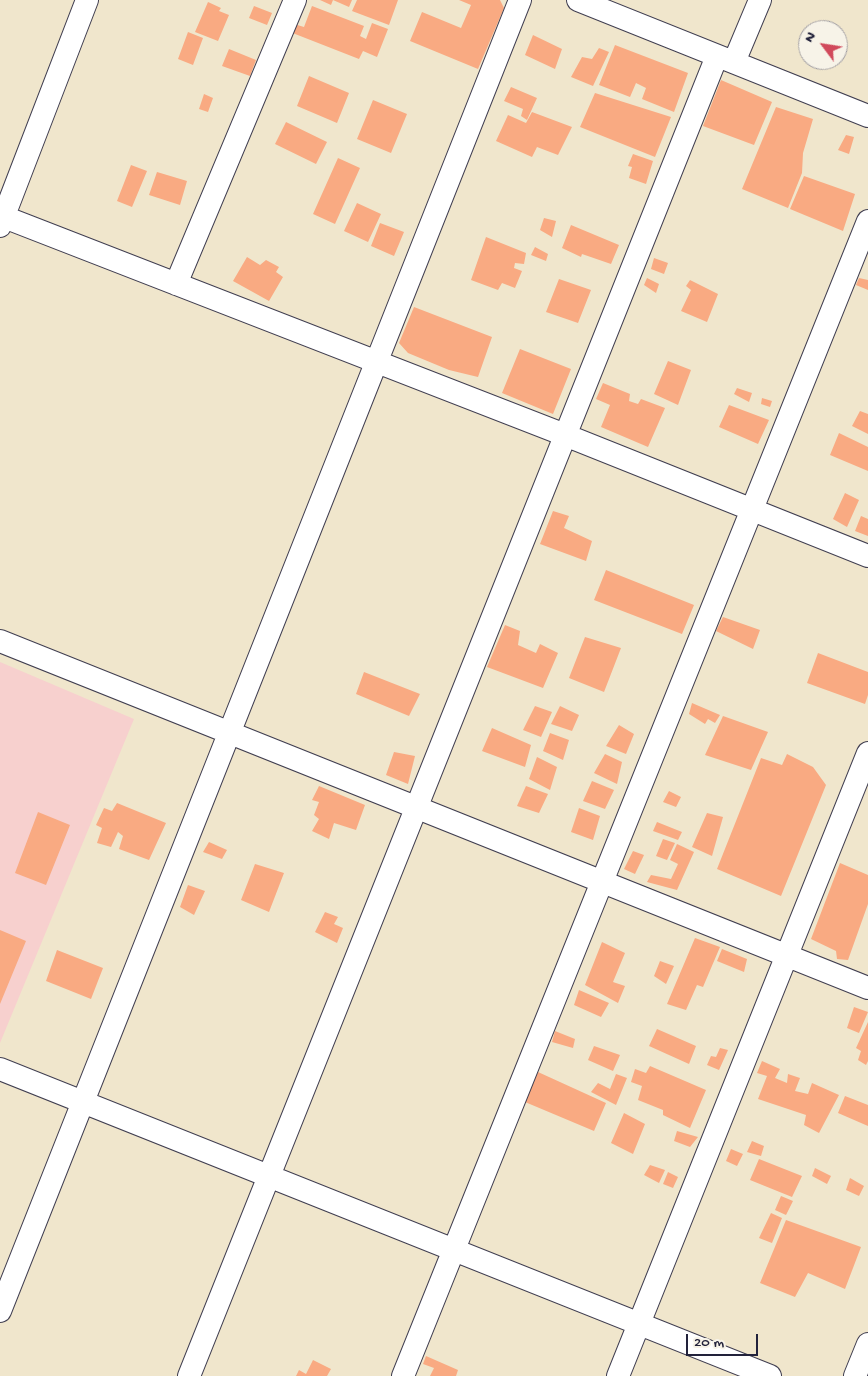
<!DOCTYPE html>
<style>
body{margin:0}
#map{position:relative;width:868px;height:1376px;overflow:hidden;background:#f0e6cc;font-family:"Gochi Hand",sans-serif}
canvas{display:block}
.north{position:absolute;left:798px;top:20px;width:50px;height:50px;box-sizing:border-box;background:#f7f3e8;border:1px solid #a29fa3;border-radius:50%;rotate:301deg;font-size:14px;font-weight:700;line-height:20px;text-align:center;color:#22223b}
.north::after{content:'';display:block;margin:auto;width:18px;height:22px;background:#d1495b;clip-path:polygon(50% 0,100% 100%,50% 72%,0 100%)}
.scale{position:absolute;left:686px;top:1334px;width:72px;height:22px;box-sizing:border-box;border:2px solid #22223b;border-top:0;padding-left:6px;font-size:15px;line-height:18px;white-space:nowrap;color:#22223b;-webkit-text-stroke:4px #f7f3e8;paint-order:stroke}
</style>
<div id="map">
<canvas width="868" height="1376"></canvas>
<div class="north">N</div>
<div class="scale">20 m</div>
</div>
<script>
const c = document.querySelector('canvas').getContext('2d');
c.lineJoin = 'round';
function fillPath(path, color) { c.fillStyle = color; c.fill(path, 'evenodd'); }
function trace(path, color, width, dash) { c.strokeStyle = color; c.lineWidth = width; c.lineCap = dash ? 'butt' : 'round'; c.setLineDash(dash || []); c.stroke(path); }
const built = new Path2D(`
 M0 662 134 719 0 1043Z`);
const building = new Path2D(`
 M320 0H352L349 7 333 0 331 5Z
 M357 0H398L389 25 352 11Z
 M459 0H500L504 8 478 69 410 41 422 12 461 28 471 5Z
 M208 2 221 8 219 11 229 15 218 41 195 32Z
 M254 6 272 13 267 25 249 18Z
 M312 6 364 26 360 36 366 39 372 23 388 29 377 57 363 51 359 59 290 32 294 24 304 27Z
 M188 32 203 38 193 65 178 59Z
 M533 35 562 49 555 69 525 55Z
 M615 45 688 73 674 112 642 99 646 88 636 83 630 97 599 85Z
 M599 48 609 52 593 86 571 77 582 57 592 59Z
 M229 49 256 60 250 76 222 66Z
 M309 76 349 93 337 123 297 106Z
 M721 80 772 102 754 145 703 126Z
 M511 87 537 98 527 120 521 116 523 109 504 101Z
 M595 93 671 117 655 157 580 127Z
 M204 94 213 98 208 112 199 109Z
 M373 100 407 114 391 153 357 139Z
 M776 107 813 119 803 153 802 173 788 208 742 189Z
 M532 112 572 127 558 155 537 147 532 157 496 141 508 115 526 123Z
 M286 122 327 142 316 164 275 144Z
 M846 135 854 137 849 154 838 150Z
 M633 154 653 161 646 184 629 178 632 167 628 166Z
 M338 158 360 168 335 224 313 214Z
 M131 165 147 171 132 207 117 201Z
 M157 172 187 181 180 205 149 195Z
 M804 176 855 194 843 231 790 209Z
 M357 203 381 214 368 242 344 231Z
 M544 218 556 221 552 237 540 230Z
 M380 223 404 232 394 256 371 246Z
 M571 225 619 245 611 264 582 254 581 257 562 248Z
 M486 237 526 253 524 264 515 263 514 268 522 271 515 288 502 283 498 290 471 280Z
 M535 247 548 254 546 261 531 255Z
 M247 257 260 265 266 260 279 267 276 272 283 277 269 301 233 281Z
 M654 258 668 263 664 274 651 269Z
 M647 278 659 284 656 293 644 285Z
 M859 278 868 280V290L856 285Z
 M559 279 591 290 578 323 546 312Z
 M690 280 718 294 707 322 681 311 691 290 686 286Z
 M414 307 492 337 478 377 449 370 408 353 399 343Z
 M520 349 571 369 553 414 502 393Z
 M668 361 691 370 678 405 654 394Z
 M603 383 630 394 629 401 638 404 641 399 665 408 648 447 601 427 610 405 596 399Z
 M737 388 752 393 749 402 734 394Z
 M762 398 772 401 770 407 761 404Z
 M729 405 769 420 758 444 719 427Z
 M860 411 868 414V434L852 426Z
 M839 433 868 447V471L830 455Z
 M845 493 859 500 847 527 833 519Z
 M553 511 569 516 564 528 592 541 586 561 540 544Z
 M861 516 868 519V536L855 531Z
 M606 570 694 605 682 634 594 600Z
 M723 617 760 630 753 649 716 631Z
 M505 625 520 631 518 645 536 653 540 644 558 653 543 688 487 667Z
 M585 637 621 648 604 692 569 678Z
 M818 653 868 672V695L865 704 807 683Z
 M364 672 420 694 409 716 356 694Z
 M692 703 720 715 715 723 708 719 705 724 689 714Z
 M535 706 552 712 541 737 523 730Z
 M560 706 579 715 572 731 551 724Z
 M723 716 768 732 751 770 705 755Z
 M619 725 634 734 626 754 606 746Z
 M492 728 531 745 525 767 482 751Z
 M550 733 569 740 563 760 543 751Z
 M394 752 415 756 408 784 386 775Z
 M605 754 622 762 617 784 594 773Z
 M787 754 813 767 826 785 781 896 717 869 761 758 782 765Z
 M537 757 557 767 550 790 529 779Z
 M592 781 614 790 605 809 583 801Z
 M319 786 365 805 356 830 334 823 329 839 312 831 319 819 314 815 319 802 312 800Z
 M526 786 548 794 539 813 517 806Z
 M669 791 681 797 676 807 663 802Z
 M117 803 166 823 149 860 119 849 123 836 118 832 111 847 97 843 102 828 96 825 104 808 112 811Z
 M579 808 600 816 593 840 571 832Z
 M38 812 70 825 46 885 15 873Z
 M707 813 723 817 712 856 692 847Z
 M657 822 682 832 678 840 653 831Z
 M663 839 675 843 667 860 656 856Z
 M209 842 227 850 222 859 203 852Z
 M677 844 694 852 677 890 647 882 651 875 671 879 678 864 670 860Z
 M633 851 644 855 635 874 624 869Z
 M840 863 868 875V904L848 960 837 959 836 951 811 939Z
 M255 864 284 873 269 912 241 900Z
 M188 885 205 891 194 915 180 907Z
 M325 912 338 917 334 924 343 928 337 943 315 932Z
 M0 930 26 941 0 1004Z
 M695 938 720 947 703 987 697 985 686 1010 667 1004Z
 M602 942 625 953 613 982 625 986 618 1003 585 985Z
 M722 949 747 959 744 972 717 961Z
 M57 950 103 968 91 999 46 981Z
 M660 961 674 966 666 984 654 976Z
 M579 990 609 1003 601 1017 574 1005Z
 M854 1007 868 1012 859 1033 847 1028Z
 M868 1022V1061L866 1065 858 1060 861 1051 856 1048Z
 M657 1029 696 1046 689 1064 649 1046Z
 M555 1031 575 1039 573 1048 552 1042Z
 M594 1046 620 1055 613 1071 588 1060Z
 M720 1048 728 1050 719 1070 707 1065 711 1056 716 1057Z
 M762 1061 780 1069 775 1078 787 1083 788 1074 800 1078 795 1091 808 1094 812 1083 839 1095 819 1133 804 1125 806 1115 758 1099 767 1076 757 1073Z
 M650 1066 706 1090 690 1128 663 1115V1110L638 1100 642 1086 631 1082 635 1069 646 1073Z
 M538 1072 606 1103 594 1131 525 1102Z
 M616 1074 627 1078 616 1105 591 1092 598 1083 610 1089Z
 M845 1096 868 1105V1126L838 1113Z
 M624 1113 645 1124 633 1154 611 1143Z
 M677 1131 698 1137 690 1147 674 1141Z
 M752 1141 764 1146 761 1156 747 1152Z
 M731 1149 743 1154 737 1166 726 1161Z
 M759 1159 802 1176 792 1197 750 1180Z
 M650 1165 665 1170 659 1183 644 1175Z
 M815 1168 831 1176 827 1184 812 1176Z
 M668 1172 678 1177 673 1188 663 1184Z
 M850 1178 864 1186 859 1196 846 1190Z
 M781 1196 793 1201 786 1215 775 1210Z
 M771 1213 782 1218 772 1243 759 1238Z
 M786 1220 861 1247 845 1289 808 1273 795 1297 760 1283Z
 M426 1356 458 1370 456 1376H430L434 1368 423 1364Z
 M313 1360 331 1369 327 1376H296L299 1370 306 1374Z`);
const minor = new Path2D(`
 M578 0 868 116
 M734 62 760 0
 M4 217 565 435 868 556
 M0 226 87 0
 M176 284 295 0
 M0 641 868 988
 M0 1069 770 1376
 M0 1311 520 0
 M189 1376 717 56
 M403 1376 868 221
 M618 1376 868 753
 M855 1376 868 1344`);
fillPath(built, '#f7d0ce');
fillPath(building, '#f9aa82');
trace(minor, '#413f51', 24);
trace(minor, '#fff', 22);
</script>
